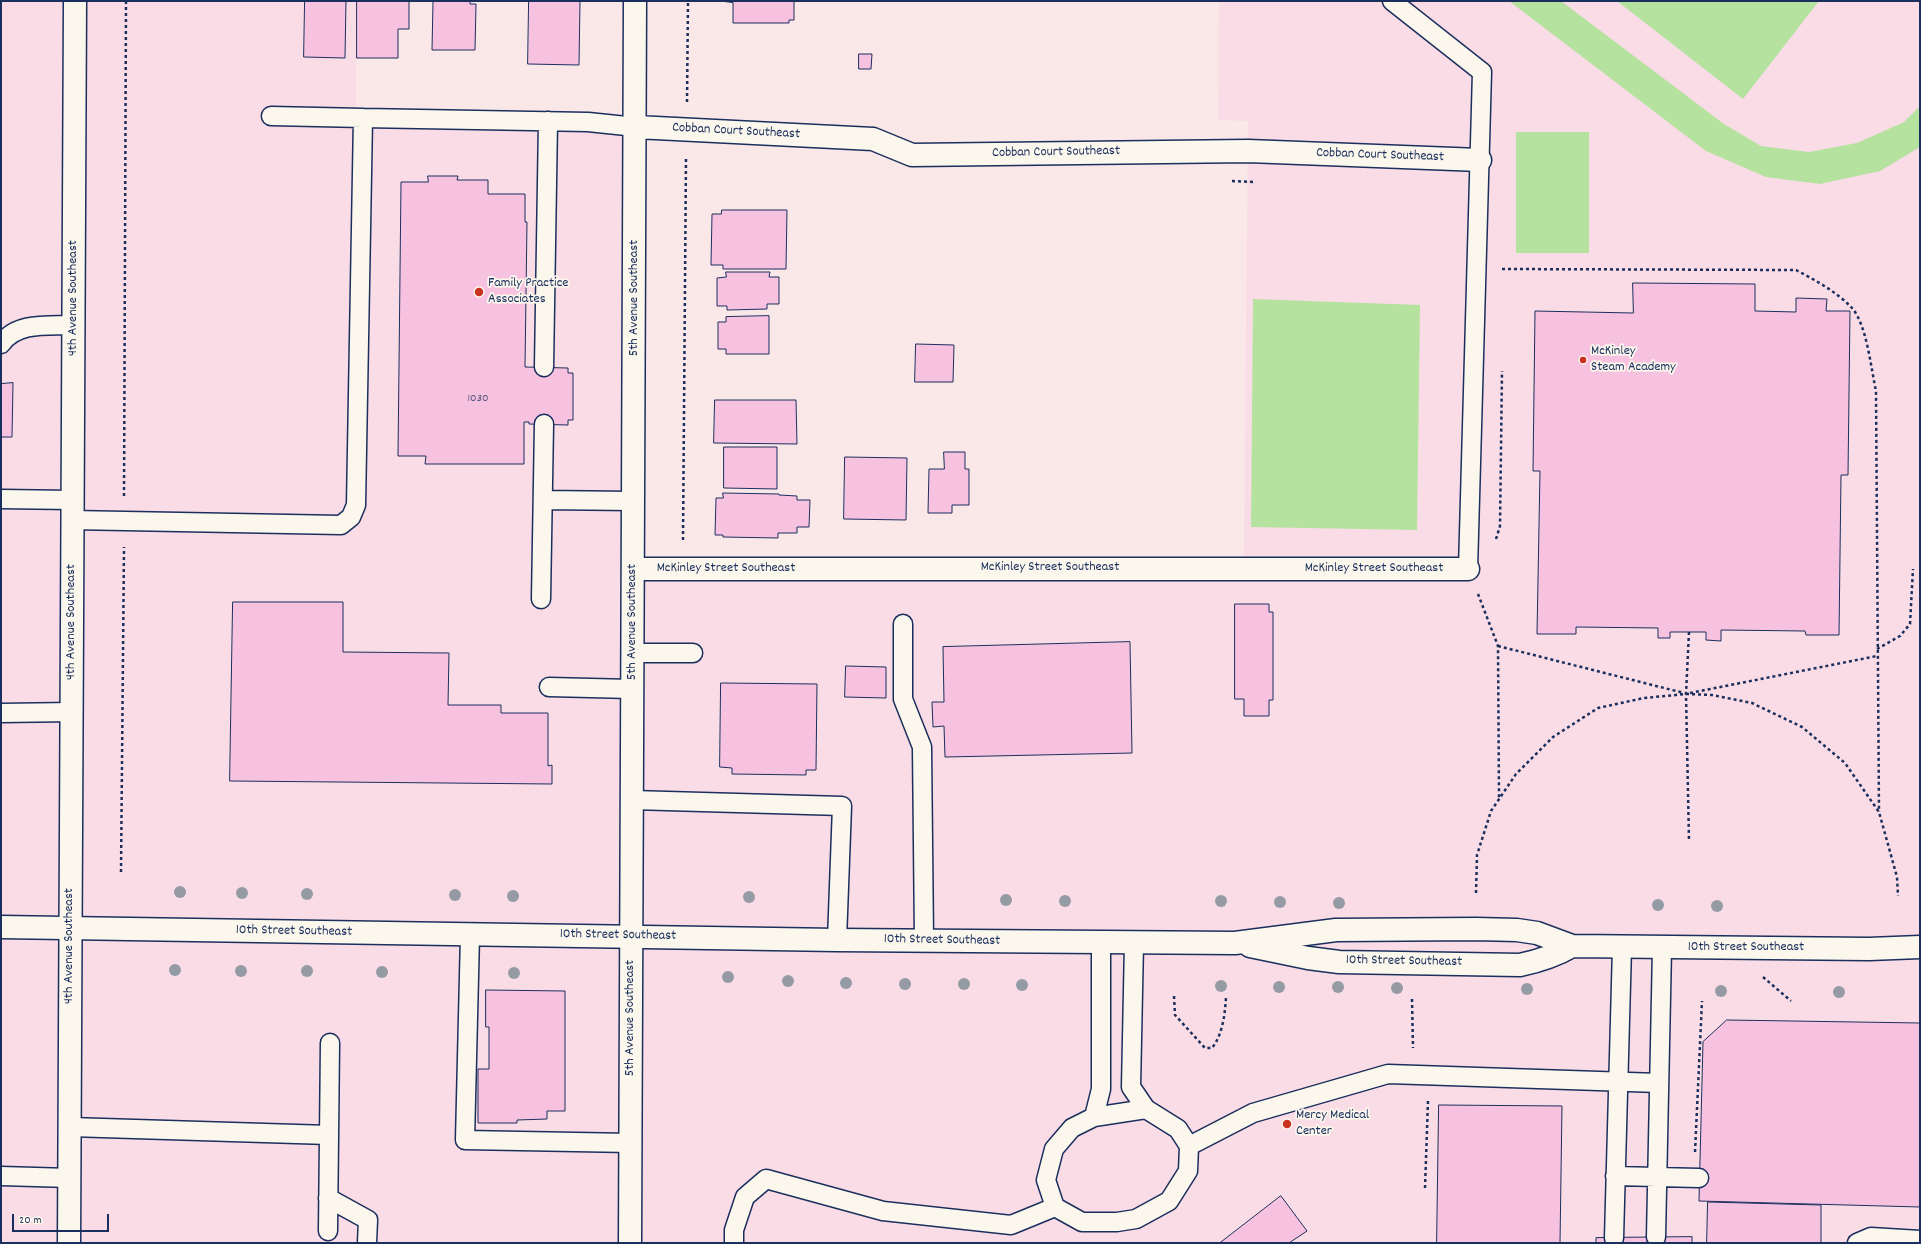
<!DOCTYPE html>
<style>
body{margin:0}
#map{position:relative;width:1921px;height:1244px;overflow:hidden;background:#fae7e8;font-family:Dekko,sans-serif}
canvas{display:block}
.frame{position:absolute;inset:0;border:2px solid #1b2f5e;pointer-events:none}
.scale{position:absolute;left:12px;top:1214px;width:97px;height:18px;box-sizing:border-box;border:2px solid #1b2f5e;border-top:0;padding-left:5px;font-size:12px;line-height:14px;white-space:nowrap;color:#1b2f5e;-webkit-text-stroke:3px #fbf7ec;paint-order:stroke}
</style>
<div id="map">
<canvas width="1921" height="1244"></canvas>
<div class="frame"></div>
<div class="scale">20 m</div>
</div>
<script>
const c = document.querySelector('canvas').getContext('2d');
c.lineJoin = 'round';
function fillPath(path, color) { c.fillStyle = color; c.fill(path, 'evenodd'); }
function trace(path, color, width, dash) { c.strokeStyle = color; c.lineWidth = width; c.lineCap = dash ? 'butt' : 'round'; c.setLineDash(dash || []); c.stroke(path); }
function drawText(font, color, halo, rows, align = 'center') {
  c.font = font + ' Dekko,sans-serif'; c.lineWidth = 3.5; c.setLineDash([]); c.textBaseline = 'middle'; c.strokeStyle = halo; c.fillStyle = color; for (const [text, x, y, turn = 0] of rows) {
    c.save(); c.translate(x, y); c.rotate((+turn || 0) * Math.PI / 180); c.textAlign = isNaN(turn) ? turn : align; if (halo) c.strokeText(text, 0, 0); c.fillText(text, 0, 0); c.restore();
  }
}
const built = new Path2D(`
 M1 1H356V125L636 129 633 569 1244 568 1248 121 1218 120 1219 1H1920V1243H1ZM1622 947 1865 954 1465 949Z`);
const green = new Path2D(`
 M1509 1H1561L1724 124 1761 146 1809 152 1857 143 1904 122 1920 106V147L1880 171 1820 184 1766 177 1706 151Z
 M1617 1H1819L1743 99Z
 M1516 132H1589V253H1516Z
 M1253 299 1420 305 1417 530 1251 527Z`);
const building = new Path2D(`
 M305 1H346L345 58 304 57Z
 M357 1H409V29H398V58H357Z
 M435 1H470V4H476L475 50H432L433 2Z
 M529 1H580L579 65 528 64Z
 M721 1H794V20H789V23H733V3Z
 M859 54H872L871 69H859Z
 M428 176H458L457 180H488V194H525V222H527L525 367 568 368V373H573V420H568V425L529 424V422H524V464H425L426 456H398L401 182H428Z
 M722 210H787L786 269H723V265H711L712 214H721Z
 M726 272H770L769 277H779V304H767V309L727 310V306H717V278L726 277Z
 M1633 283 1755 284V311L1796 312V298L1827 299 1826 311H1850L1848 475H1841L1839 635H1806L1805 631 1721 630V641L1706 640V632H1670V638H1658V628L1576 627V634H1537L1540 471H1533L1535 311 1633 313Z
 M769 316V354H726V349H718V322H726V317Z
 M916 344 954 345 953 382H915Z
 M13 383 12 437H1V384Z
 M715 400H796L797 444 714 443Z
 M724 447H777V489L724 488Z
 M944 452H965V469H969V505H952V513H928L929 469H944Z
 M845 457 907 458 906 520 844 519Z
 M723 493 779 494V495L797 496V500H810L809 527H797V533H778V538L723 537V535H715L716 498H723Z
 M233 602H343V652L449 653 448 705H501V713H548V766L552 765V784L230 781Z
 M1235 604H1269V612H1273V700H1269V716H1244V699H1235Z
 M1130 642 1132 753 945 757 944 726 933 727 932 702H944L943 647Z
 M846 666 886 667V698L845 697Z
 M721 683 817 684 816 770H806V775L732 774V768L720 767Z
 M486 990 565 991V1111H547V1119L517 1120V1123H478V1069H489V1027H486Z
 M1727 1020 1920 1023V1207L1699 1201 1703 1042Z
 M1439 1105 1562 1106 1560 1243H1437Z
 M1281 1196 1307 1231 1289 1243H1220Z
 M1708 1202 1821 1205V1243H1707Z
 M1692 1237V1243H1596V1238Z`);
const path = new Path2D(`
 M687 102 688 1
 M1232 181 1254 182
 M1502 269 1796 270C1815 280 1837 292 1852 308 1867 325 1871 369 1876 391L1879 812
 M124 496 126 1
 M1496 539 1500 526 1502 371
 M683 540 686 157
 M1478 594 1498 646 1499 799
 M1689 632 1686 694 1689 841
 M1498 646 1684 693
 M1877 649 1900 636 1910 624 1913 569
 M1690 693 1877 656
 M121 872 124 547
 M1476 893 1477 855 1491 811 1516 774 1553 737 1598 708 1644 698 1686 694 1712 695 1752 703 1802 727 1845 763 1879 812 1897 877 1898 896
 M1763 977 1791 1001
 M1174 996 1175 1015 1205 1048H1212C1223 1034 1225 1013 1226 997
 M1412 999 1413 1048
 M1695 1152 1702 1001
 M1425 1188 1428 1101`);
const lane = new Path2D(`
 M1392 1 1482 72 1468 569
 M271 116 363 118
 M1 344C17 321 49 326 74 325
 M544 367 548 121
 M1 499 72 500
 M543 500 633 501
 M71 520 341 525 351 517 356 505 363 118 588 122 636 127
 M541 599 544 424
 M903 624V699L922 747 924 940
 M633 653H693
 M549 687 632 689
 M1 713 73 712
 M632 800 842 806 837 940
 M470 935 465 1140 631 1143
 M1134 943 1131 1087 1146 1109
 M1146 1109 1178 1129 1189 1146 1188 1171 1169 1201 1136 1219 1117 1222H1082L1055 1207 1046 1180 1054 1149 1072 1128 1094 1117Z
 M1094 1117 1101 1089V942
 M70 1127 329 1135
 M1189 1146 1253 1113 1388 1074 1659 1083
 M1 1176 70 1178
 M1615 1176 1699 1178
 M328 1198 368 1220 367 1243
 M328 1231 330 1043
 M1656 1237 1662 948
 M1614 1238 1622 947
 M734 1243V1230L745 1197 766 1179 883 1211 1011 1225 1055 1207
 M1857 1243 1871 1237 1920 1240`);
const street = new Path2D(`
 M636 127 873 139 912 155 1248 151 1480 160
 M633 569H1468
 M69 1243 75 1
 M630 1243 635 1`);
const primary = new Path2D(`
 M1 927 837 940 1235 943 1336 930 1476 929 1517 930 1537 933 1572 946 1869 949 1920 947
 M1250 946 1308 958 1339 962 1520 965C1539 961 1555 956 1572 946`);
const trees = [
 [180,892],
 [242,893],
 [307,894],
 [455,895],
 [513,896],
 [749,897],
 [1006,900],
 [1065,901],
 [1221,901],
 [1280,902],
 [1339,903],
 [1658,905],
 [1717,906],
 [175,970],
 [241,971],
 [307,971],
 [382,972],
 [514,973],
 [728,977],
 [788,981],
 [846,983],
 [905,984],
 [964,984],
 [1022,985],
 [1221,986],
 [1279,987],
 [1338,987],
 [1397,988],
 [1527,989],
 [1721,991],
 [1839,992]
];
const markers = [
 [479,292,5,"#c8321e"],
 [1583,360,4,"#c8321e"],
 [1287,1124,5,"#c8321e"]
];
const numberNames = [
 ["1030",478,399]
];
const streetNames = [
 ["Cobban Court Southeast",736,132,3],
 ["Cobban Court Southeast",1056,153,-1],
 ["Cobban Court Southeast",1380,156,2],
 ["4th Avenue Southeast",74,298,-90],
 ["5th Avenue Southeast",635,298,-90],
 ["McKinley Street Southeast",1050,568],
 ["McKinley Street Southeast",726,569],
 ["McKinley Street Southeast",1374,569],
 ["4th Avenue Southeast",72,622,-90],
 ["5th Avenue Southeast",633,622,-90],
 ["10th Street Southeast",294,932,1],
 ["10th Street Southeast",618,936,1],
 ["10th Street Southeast",942,941,1],
 ["4th Avenue Southeast",70,946,-90],
 ["10th Street Southeast",1746,948],
 ["10th Street Southeast",1404,962,1],
 ["5th Avenue Southeast",631,1018,-90]
];
const poiNames = [
 ["Family Practice",488,284],
 ["Associates",488,300],
 ["McKinley",1591,352],
 ["Steam Academy",1591,368],
 ["Mercy Medical",1296,1116],
 ["Center",1296,1132]
];
fillPath(built, '#f9dce5');
fillPath(green, '#b6e2a0');
fillPath(building, '#f7c2df');
trace(building, '#1b2f5e', 1);
trace(lane, '#1b2f5e', 21);
trace(street, '#1b2f5e', 25);
trace(primary, '#1b2f5e', 25);
trace(path, '#1b2f5e', 2.5, [3, 3]);
trace(lane, '#fbf7ec', 18);
trace(street, '#fbf7ec', 22);
trace(primary, '#fbf7ec', 22);
c.fillStyle = '#959ba5';
for (const [x, y] of trees) { c.beginPath(); c.arc(x, y, 6, 0, 2 * Math.PI); c.fill(); }
for (const [x, y, r, color] of markers) { const dot = new Path2D(); dot.arc(x, y, r, 0, 2 * Math.PI); c.fillStyle = color; c.fill(dot); trace(dot, '#fbf7ec', 1.5); }
drawText('12px', '#52547e', null, numberNames);
drawText('14px', '#1b2f5e', '#fbf7ec', streetNames);
drawText('14px', '#1b2f5e', '#fbf7ec', poiNames, 'left');
</script>
